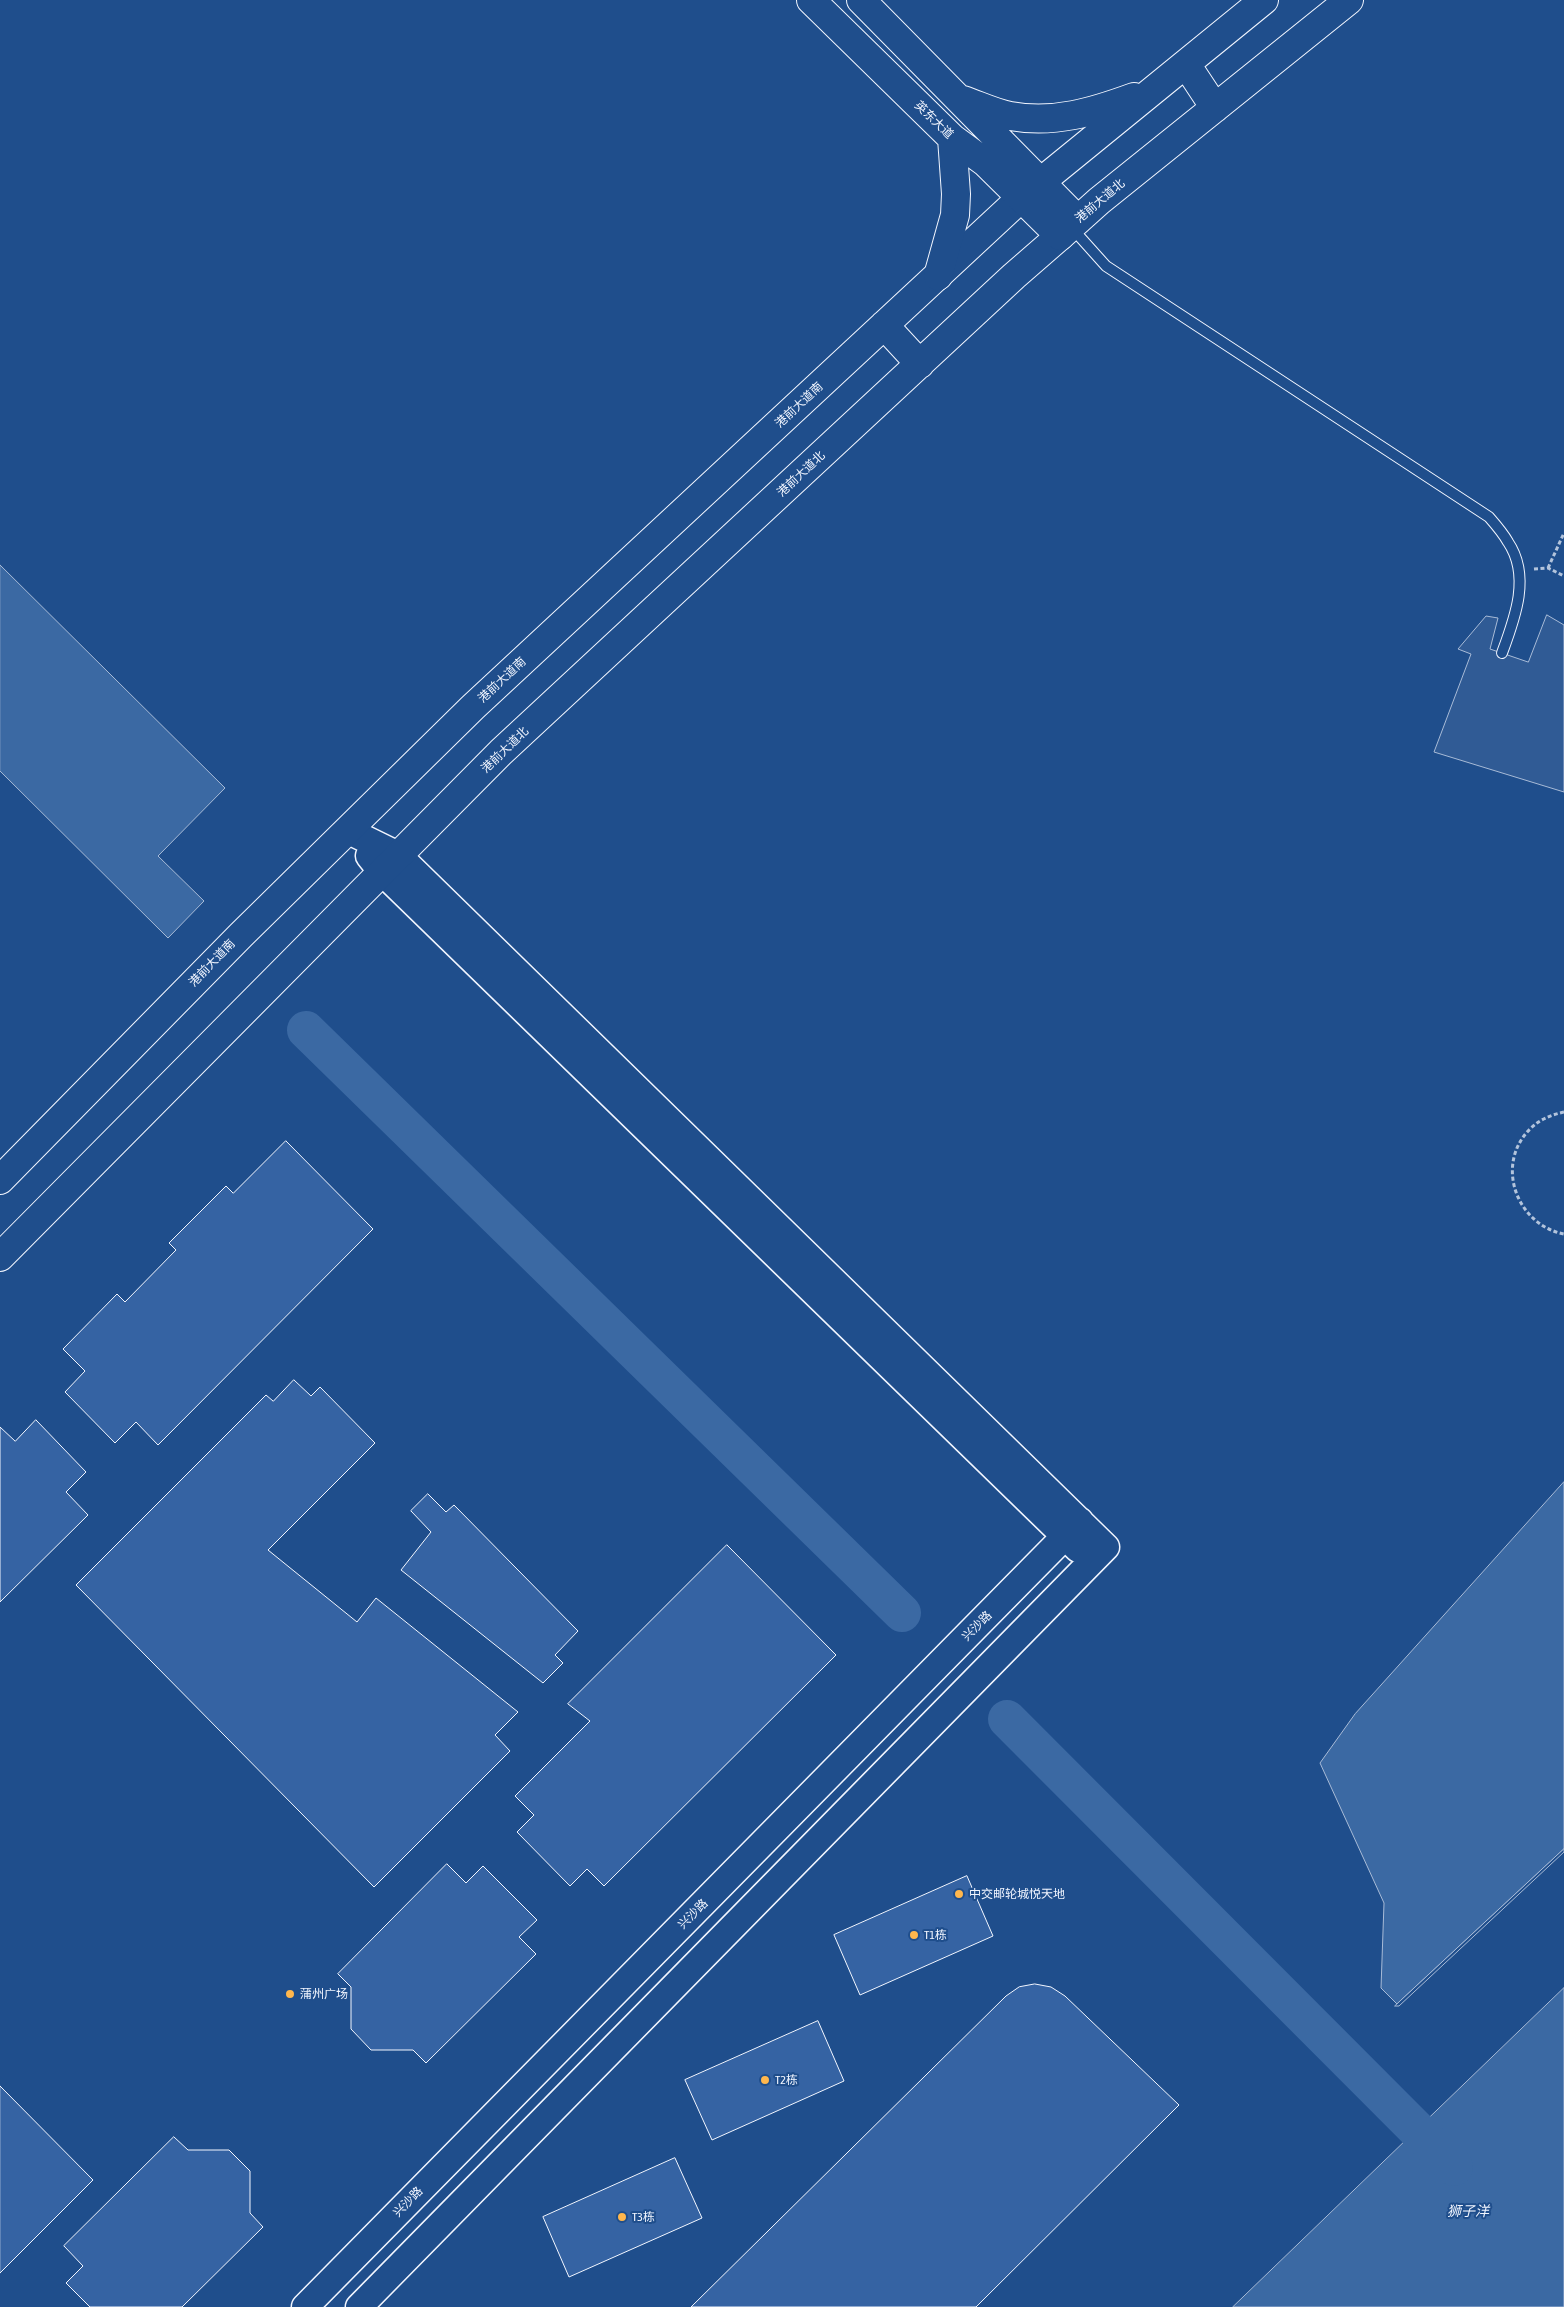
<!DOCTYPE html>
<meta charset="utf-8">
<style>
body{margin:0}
canvas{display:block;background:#1f4e8c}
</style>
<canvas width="1564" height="2307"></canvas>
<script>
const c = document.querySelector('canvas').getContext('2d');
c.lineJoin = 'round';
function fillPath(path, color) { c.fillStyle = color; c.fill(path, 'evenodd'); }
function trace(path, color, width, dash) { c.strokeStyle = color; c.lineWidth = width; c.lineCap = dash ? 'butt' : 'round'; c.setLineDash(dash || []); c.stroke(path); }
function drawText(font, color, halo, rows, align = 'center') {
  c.font = font + ' "Asap Condensed","Noto Sans SC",sans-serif'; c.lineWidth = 4; c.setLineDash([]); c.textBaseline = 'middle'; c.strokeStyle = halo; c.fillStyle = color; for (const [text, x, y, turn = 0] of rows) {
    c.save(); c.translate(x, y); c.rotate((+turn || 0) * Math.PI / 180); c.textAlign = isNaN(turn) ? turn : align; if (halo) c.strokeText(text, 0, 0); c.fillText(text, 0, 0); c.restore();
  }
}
const parking = new Path2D(`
 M1547 615 1564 625V792L1434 752 1471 654 1458 649 1486 616 1498 618 1490 649 1528 662Z`);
const water = new Path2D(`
 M0 565 225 788 158 856 204 901 168 938 0 771Z
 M1564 1482V1849L1397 2004 1381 1988 1384 1903 1320 1763 1355 1714Z
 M1564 1988V2307H1233Z`);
const pier = new Path2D(`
 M1564 1849V1852L1399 2006H1395Z`);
const river = new Path2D(`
 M306 1030 902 1613
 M1007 1719 1454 2167`);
const building = new Path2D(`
 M286 1141 373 1229 158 1445 136 1422 115 1443 65 1392 85 1371 63 1349 117 1294 125 1302 176 1250 169 1243 226 1186 233 1193Z
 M294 1380 311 1396 320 1387 375 1443 268 1550 357 1622 376 1598 518 1712 495 1735 510 1751 374 1887 76 1585 266 1395 273 1401Z
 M36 1420 86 1472 66 1492 88 1515 0 1602V1427L15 1441Z
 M428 1494 446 1512 454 1505 578 1631 555 1655 563 1663 543 1683 401 1570 431 1532 411 1511Z
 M727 1545 836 1655 604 1886 587 1869 570 1886 517 1832 534 1815 515 1796 590 1721 568 1704Z
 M447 1864 466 1883 483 1866 537 1920 519 1937 536 1954 426 2063 413 2050H371L351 2029V1987L338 1974Z
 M967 1876 993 1936 860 1995 834 1935Z
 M1035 1984 1051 1987 1065 1996 1179 2105 976 2307H691L1006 1996 1019 1987Z
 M818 2021 844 2081 712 2140 685 2080Z
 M0 2086 93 2180 0 2273Z
 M174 2137 188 2150H229L250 2171V2213L263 2227 182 2307H90L66 2283 83 2266 64 2246Z
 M675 2158 702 2218 569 2277 543 2217Z`);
const path = new Path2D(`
 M1548 568 1564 533
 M1534 569 1548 568 1564 576
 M1564 1112C1551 1115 1540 1119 1530 1129 1494 1165 1517 1225 1564 1234`);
const lane = new Path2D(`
 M1071 227 1106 266 1489 517C1496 525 1503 533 1508 542 1531 576 1515 618 1502 653`);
const secondary = new Path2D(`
 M349 831 398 855 1106 1547 359 2307
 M369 856 381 871 417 906 1078 1549
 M305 2307 1080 1521`);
const primary = new Path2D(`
 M884 325 920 364
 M0 1180 241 935 473 707 1021 198
 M0 1257 501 752 1014 276 1060 236`);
const highway = new Path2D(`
 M811 0 952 138 986 163 1060 236 1099 201 1349 0
 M861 0 1078 220
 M1186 64 1215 108
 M963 100C978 105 994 113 1010 116 1054 124 1093 112 1134 97
 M1021 198 1264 0
 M938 276 955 215 956 194 952 138`);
const markers = [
 [959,1894,5,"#ffb74d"],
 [914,1935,5,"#ffb74d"],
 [290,1994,5,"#ffb74d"],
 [765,2080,5,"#ffb74d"],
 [622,2217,5,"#ffb74d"]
];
const streetNames = [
 ["英东大道",934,120,44],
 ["港前大道北",1100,201,-40],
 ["港前大道南",799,405,-43],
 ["港前大道北",801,474,-43],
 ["港前大道南",502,680,-43],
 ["港前大道北",505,750,-44],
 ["港前大道南",212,963,-46],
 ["兴沙路",977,1626,-45],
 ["兴沙路",693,1914,-45],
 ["兴沙路",408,2202,-46]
];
const poiNames = [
 ["中交邮轮城悦天地",969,1894],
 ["T1栋",924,1935],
 ["蒲州广场",300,1994],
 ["T2栋",775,2080],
 ["T3栋",632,2217]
];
const waterNames = [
 ["狮子洋",1468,2212]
];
fillPath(parking, '#305b95');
trace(parking, '#a8bbd7', 1);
fillPath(water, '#3b69a3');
trace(water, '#a8bbd7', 1);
fillPath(pier, '#1f4e8c');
trace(pier, '#a8bbd7', 1);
trace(river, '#3b69a3', 38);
fillPath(building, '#3563a3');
trace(building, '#f2f6ff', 1);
trace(lane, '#f2f6ff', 12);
trace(secondary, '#f2f6ff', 29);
trace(primary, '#f2f6ff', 30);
trace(highway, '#f2f6ff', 30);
trace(path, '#b3c4dc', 3, [4, 2.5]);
trace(lane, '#1f4e8c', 10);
trace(secondary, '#1f4e8c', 26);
trace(primary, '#1f4e8c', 28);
trace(highway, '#1f4e8c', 28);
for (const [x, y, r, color] of markers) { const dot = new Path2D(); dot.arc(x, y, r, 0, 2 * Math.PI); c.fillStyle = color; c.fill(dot); trace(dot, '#1f4e8c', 2); }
drawText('12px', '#f2f6ff', '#1f4e8c', streetNames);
drawText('12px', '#f2f6ff', '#1f4e8c', poiNames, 'left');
drawText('italic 14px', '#f2f6ff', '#1f4e8c', waterNames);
</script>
